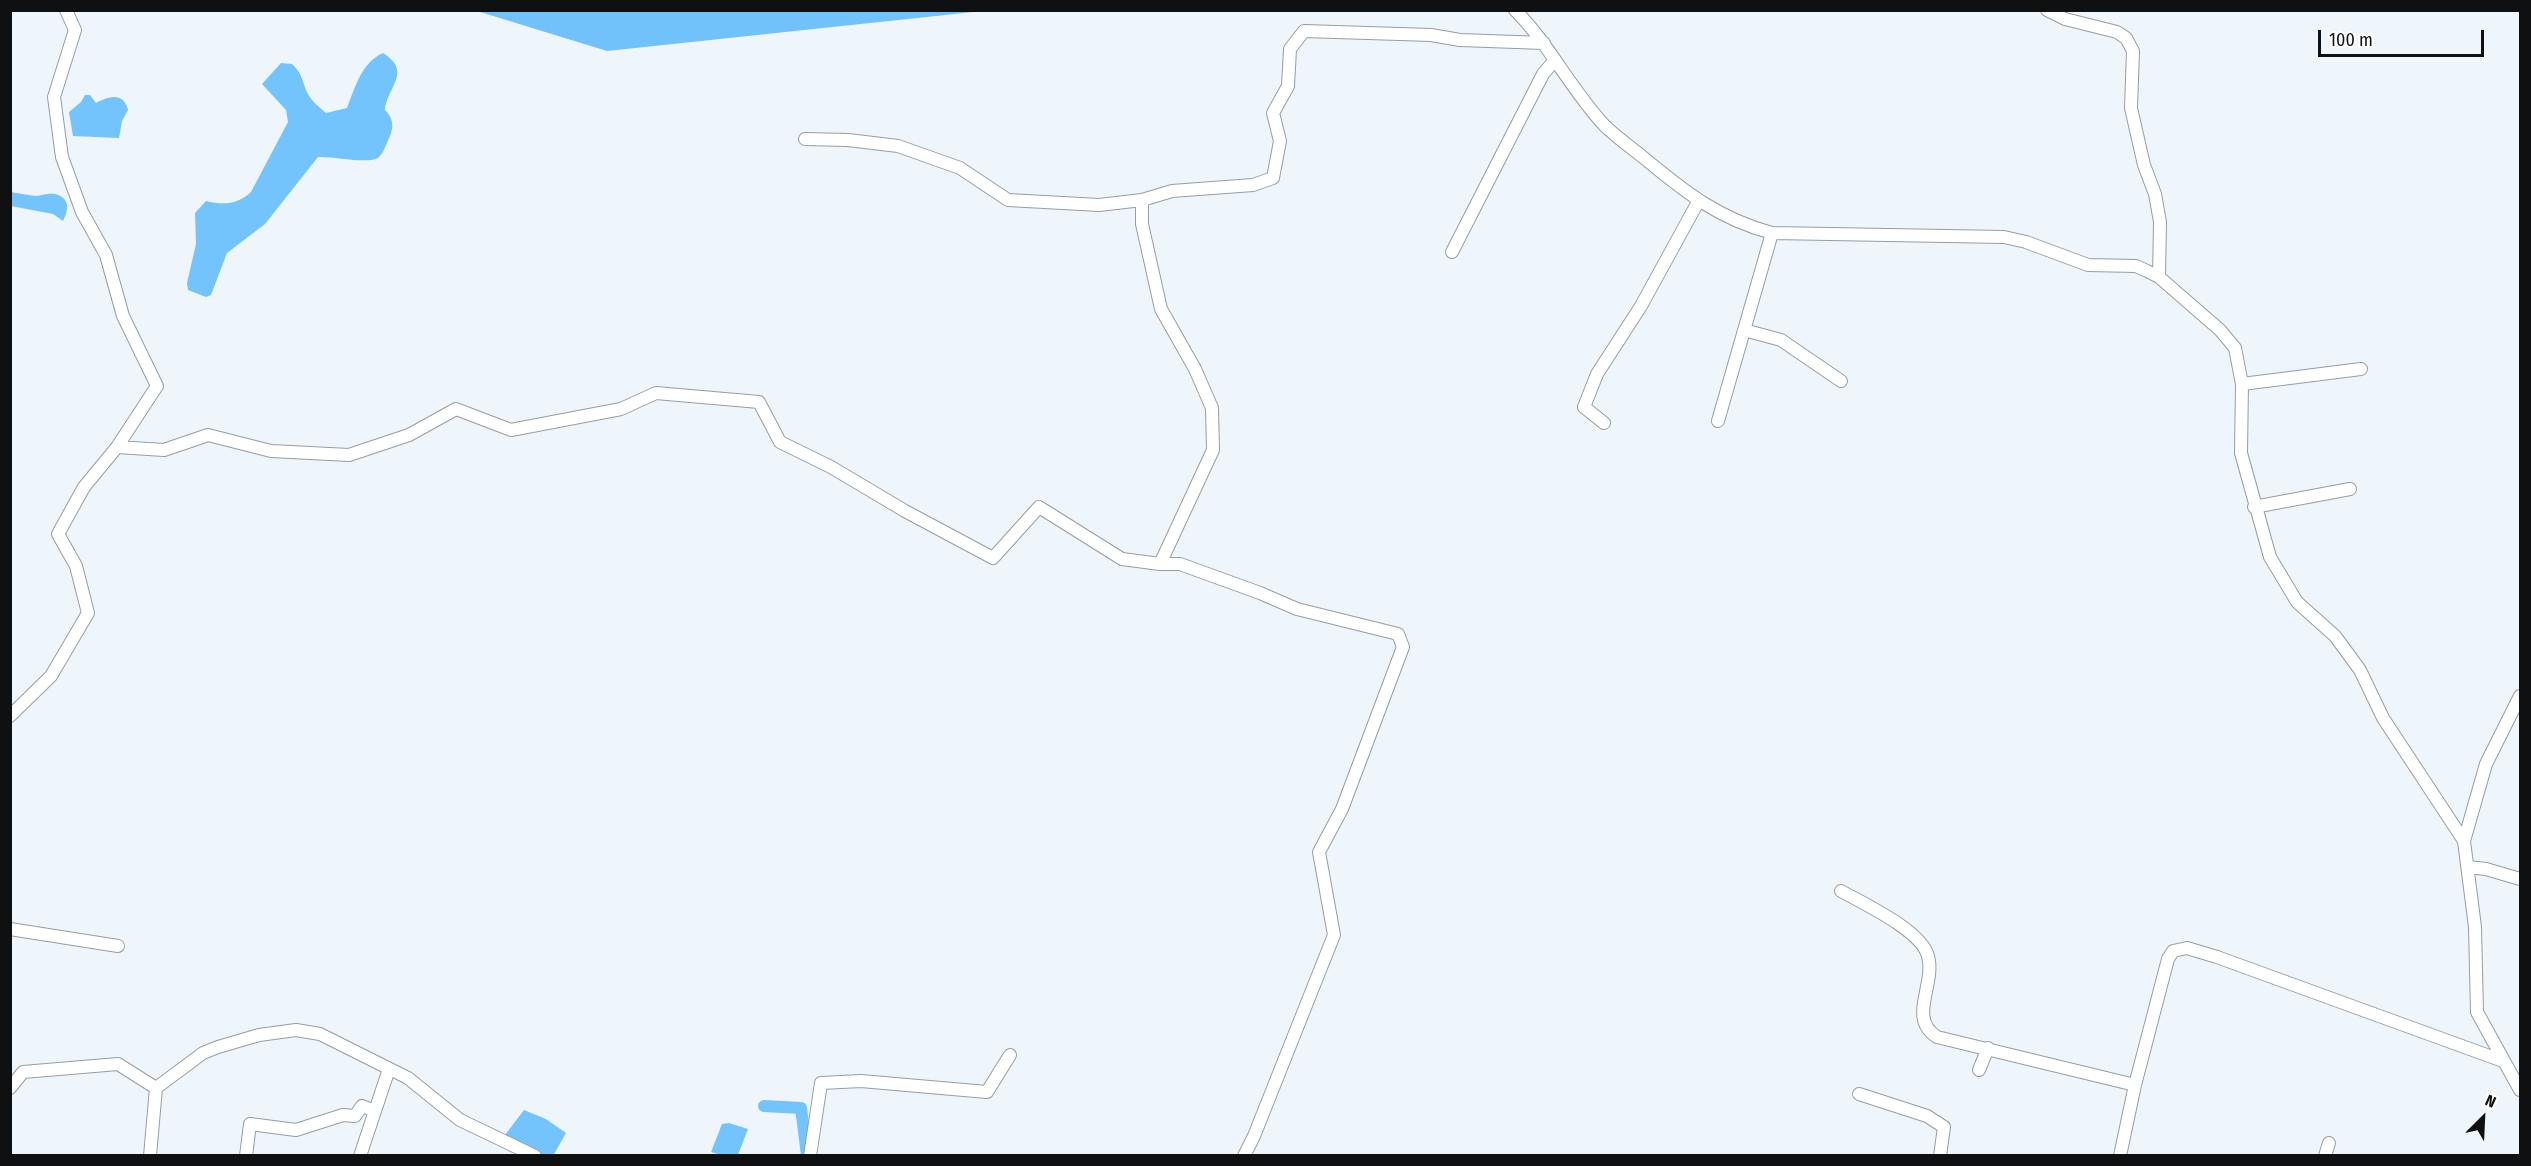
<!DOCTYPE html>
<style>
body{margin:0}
#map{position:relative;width:2531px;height:1166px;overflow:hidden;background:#eff6fb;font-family:"Fira Sans Condensed",sans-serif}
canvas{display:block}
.frame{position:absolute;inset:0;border:12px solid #0e1012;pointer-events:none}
.north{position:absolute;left:2453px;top:1088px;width:60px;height:60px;-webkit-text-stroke:4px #fff;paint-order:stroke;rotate:24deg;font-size:16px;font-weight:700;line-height:24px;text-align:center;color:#0e1012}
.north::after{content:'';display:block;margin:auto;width:21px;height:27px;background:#0e1012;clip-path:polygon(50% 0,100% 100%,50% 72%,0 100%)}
.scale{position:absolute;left:2318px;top:30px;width:166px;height:27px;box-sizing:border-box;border:3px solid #0e1012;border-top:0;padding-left:8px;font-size:18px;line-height:21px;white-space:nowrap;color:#0e1012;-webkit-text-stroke:4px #fff;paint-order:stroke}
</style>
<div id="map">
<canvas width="2531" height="1166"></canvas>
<div class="frame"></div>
<div class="north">N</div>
<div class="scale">100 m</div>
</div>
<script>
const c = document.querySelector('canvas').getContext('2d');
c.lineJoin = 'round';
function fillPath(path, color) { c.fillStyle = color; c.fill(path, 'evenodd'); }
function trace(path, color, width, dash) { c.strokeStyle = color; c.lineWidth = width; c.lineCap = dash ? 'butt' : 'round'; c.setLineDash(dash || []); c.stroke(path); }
const forest = new Path2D(`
 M477 11H983L607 51Z`);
const water = new Path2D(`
 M383 53C413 72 387 87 385 110 393 118 394 126 390 136 387 142 384 152 379 157 371 165 333 156 318 157L265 224 227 253 211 295 206 297 188 290 187 283 196 244 195 213 206 201C223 205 237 205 251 192L288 122 286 110 262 84 281 63 292 64C301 72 302 79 306 90 310 100 318 106 326 113L347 108C355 88 361 63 383 53Z
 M85 95H90L96 103C108 97 123 91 128 110L122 121 119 138 73 136 69 112 81 102Z
 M10 192C18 193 27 195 35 196 41 196 49 192 55 194 70 198 69 209 63 221L53 214 11 206Z
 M524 1110 546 1119 566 1133 553 1156 542 1155 505 1135Z
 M729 1123 748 1129 738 1155H721L711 1152 722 1124Z`);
const canal = new Path2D(`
 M764 1106 801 1108 807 1155`);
const street = new Path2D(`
 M1515 10C1550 45 1571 90 1605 126 1616 137 1631 147 1644 158 1685 192 1719 219 1772 233L2004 237 2026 242 2088 265 2136 266 2147 271 2159 277 2220 330 2235 348 2242 384 2241 453 2270 557 2297 602 2335 636 2360 670 2383 718 2464 841
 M2047 10 2065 19 2117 32 2126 38 2133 51 2131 108 2144 165 2155 194 2160 222 2159 277
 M805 139 848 140 898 146 960 168 1008 200 1099 205 1142 200 1172 191 1253 185 1273 178 1280 141 1273 113 1288 86 1290 49 1304 31 1431 35 1460 40 1544 43
 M1142 200V224L1161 309 1195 369 1212 408 1213 450 1160 564
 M1452 252 1543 74 1555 60
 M1744 330 1781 340 1841 381
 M2242 384 2361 369
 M1718 421 1772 233
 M1604 423 1584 407 1597 374 1641 306 1698 202
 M117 447 164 450 208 435 271 451 349 455 409 435 456 409 511 430 621 409 656 393 759 402 780 442 831 467 905 511 993 558 1039 507 1122 559 1160 564H1180L1260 593 1297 609 1398 634 1403 647 1342 809 1319 852 1334 935 1254 1136 1244 1156
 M2254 507 2350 489
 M2520 696 2486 764 2464 841 2475 927 2477 1012 2520 1090
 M10 716 51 676 88 613 76 566 58 534 84 487 117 447 157 386 123 316 106 255 82 212 62 157 54 97 75 30 66 10
 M2468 867 2486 869 2520 879
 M1841 891C1864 904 1921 930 1928 956 1936 985 1907 1018 1937 1037L2135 1085 2120 1156
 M10 929 118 946
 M1979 1070 1988 1048
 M2135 1085 2168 959 2173 951 2187 948 2217 957 2503 1061
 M10 1088 23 1072 118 1064 156 1088
 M156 1088 203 1053 218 1047 259 1035 296 1030 320 1034 408 1078 460 1120 535 1156
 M1859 1094 1927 1116 1944 1127 1940 1156
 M150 1156 156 1088
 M246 1156 250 1124 296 1130 343 1115 355 1116 362 1106 375 1111
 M360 1156 389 1069
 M810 1156 821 1083 861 1081 987 1092 1010 1055
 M2325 1156 2329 1143`);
fillPath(forest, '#71c1fb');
fillPath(water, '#73c3fd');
trace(canal, '#73c3fd', 12);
trace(street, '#979da3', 14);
trace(street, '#fff', 12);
</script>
